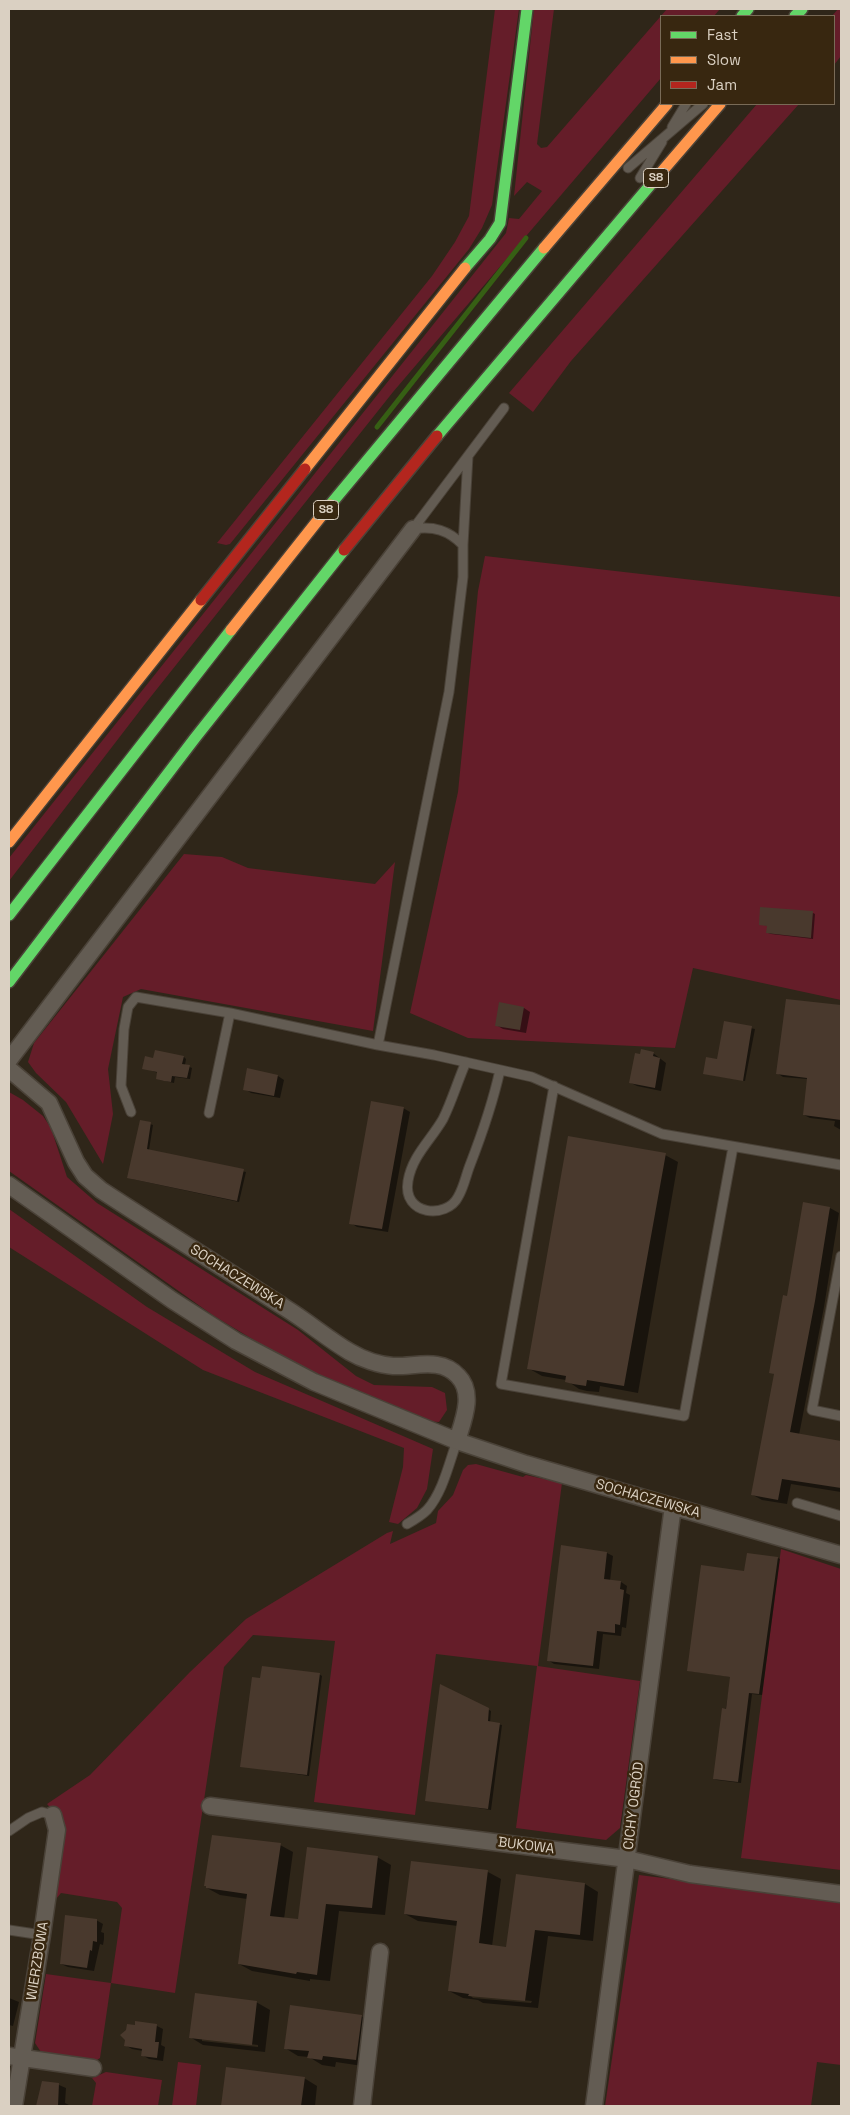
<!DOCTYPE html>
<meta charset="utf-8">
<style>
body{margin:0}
#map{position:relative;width:850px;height:2115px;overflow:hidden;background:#2f2619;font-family:"Space Grotesk",sans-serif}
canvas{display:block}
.frame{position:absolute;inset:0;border:10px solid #dad0c2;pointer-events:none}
.legend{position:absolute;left:660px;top:15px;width:175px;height:90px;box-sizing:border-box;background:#382710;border:1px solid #796b57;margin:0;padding:6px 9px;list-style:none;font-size:15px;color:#dad0c2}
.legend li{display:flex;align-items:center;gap:10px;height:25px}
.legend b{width:25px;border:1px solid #796b57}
</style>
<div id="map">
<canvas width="850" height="2115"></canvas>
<div class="frame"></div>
<ul class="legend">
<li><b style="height:6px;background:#63d668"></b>Fast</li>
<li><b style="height:6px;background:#ff974d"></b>Slow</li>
<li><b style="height:6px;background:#b3261e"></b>Jam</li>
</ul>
</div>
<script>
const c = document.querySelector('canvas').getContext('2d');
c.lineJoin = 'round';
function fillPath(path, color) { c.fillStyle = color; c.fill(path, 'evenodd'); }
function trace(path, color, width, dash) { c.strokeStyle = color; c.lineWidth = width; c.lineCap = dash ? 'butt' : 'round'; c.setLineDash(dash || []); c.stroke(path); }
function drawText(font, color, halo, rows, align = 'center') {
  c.font = font + ' "Space Grotesk",sans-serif'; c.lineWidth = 5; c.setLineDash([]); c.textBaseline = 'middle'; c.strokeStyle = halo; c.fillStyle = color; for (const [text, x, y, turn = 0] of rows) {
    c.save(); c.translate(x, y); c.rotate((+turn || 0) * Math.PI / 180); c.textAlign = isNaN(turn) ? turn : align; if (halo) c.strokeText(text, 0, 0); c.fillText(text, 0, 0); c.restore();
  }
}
const green = new Path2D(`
 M495 9H519L492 205 482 228 469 249 230 544 226 545 217 543 432 276 455 242 469 216Z
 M534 9H554L537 144 541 148 547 147 667 9H720L714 16H661V78L393 392 145 704 9 881V858L506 233 509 218 519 219 542 191 527 182 514 196Z
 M838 9H841V56L834 65V16H832Z
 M757 104H799L571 361 533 412 509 393Z
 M485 556 841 597V1000L693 968 675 1048 468 1038 410 1013 458 792 478 591Z
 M184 854 222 857 248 868 375 884 395 862 373 1031 141 989 123 997 108 1069 113 1114 103 1164 66 1102 36 1073 28 1062 34 1043Z
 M9 1092 23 1100 43 1116 51 1128 67 1177 97 1203 298 1330 356 1376 374 1385 432 1387 445 1393 447 1410 439 1422 424 1421 410 1418 287 1360 214 1316 9 1171Z
 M9 1209 147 1307 255 1372 433 1449 427 1489 417 1508 398 1524 389 1522 403 1467 404 1448 203 1370 9 1247Z
 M476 1464 523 1477 526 1475 562 1483 538 1666 640 1681 620 1828 606 1840 516 1828 537 1666 436 1654 415 1815 314 1802 335 1641 253 1635 224 1667 175 1993 111 1983 100 2058 94 2062 43 2055 35 2043 46 1974 111 1983 122 1908 117 1902 61 1893 56 1899 51 1900 63 1822 47 1804 90 1775 190 1672 246 1619 387 1533 393 1531 390 1544 436 1523 438 1511 453 1495 463 1470 468 1465Z
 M781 1549 841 1569V1870L741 1858Z
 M639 1875 841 1900V2065L817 2062 811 2106H605Z
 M178 2062 201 2065 196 2106H172Z
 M106 2072 162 2080 158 2106H92L96 2083 92 2078Z`);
const shadow = new Path2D(`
 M813 913 815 914 813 939 771 934 768 933V926L760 924Z
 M787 1001 841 1006V1130L834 1126 835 1121 810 1118 804 1115 808 1079 783 1077 777 1073Z
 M500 1003 524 1008 530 1012 526 1033 503 1029 496 1025Z
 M725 1023 755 1029 745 1081 707 1074 718 1060Z
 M653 1053 666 1063 661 1091 637 1086 631 1083Z
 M184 1057 186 1059 185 1065 192 1068 190 1079 175 1077 174 1083 160 1080 157 1078 158 1073 144 1068 154 1059Z
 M248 1070 278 1076 284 1080 280 1098 251 1093 245 1089Z
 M403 1108 410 1112 388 1232 357 1227 351 1223Z
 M150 1124 153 1125 149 1150 246 1172 239 1202 132 1179Z
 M665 1155 678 1162 638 1393 600 1386 599 1392 587 1391 579 1389 566 1380 542 1376 528 1368Z
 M830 1208 839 1213 824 1307 799 1435 841 1442V1492L791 1484 787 1504 762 1500 753 1495 775 1375 771 1372 788 1297Z
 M563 1547 607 1553 613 1556 610 1581 621 1582 627 1586 626 1593 630 1595 626 1628 622 1627 621 1636 603 1634 599 1669 554 1664 548 1660Z
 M778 1558 780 1559 762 1695 752 1694 741 1783 717 1780 714 1779 731 1677 689 1671Z
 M319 1674 322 1676 309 1776 241 1766 261 1679Z
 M441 1685 491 1711 490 1723 502 1725 491 1810 426 1800Z
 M280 1845 293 1852 284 1919 299 1921 377 1857 391 1865 385 1915 339 1911 330 1981 310 1979V1981L252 1971 239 1964 247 1899 220 1895 207 1888Z
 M488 1872 501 1879 492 1946 507 1948 585 1884 598 1892 593 1941 548 1936 538 2008 483 2003 478 2000 463 1998 449 1991 458 1926 418 1921 405 1914ZM470 1995 532 2001 531 2003 473 1998Z
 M96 1920 103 1924 101 1932 104 1933V1939L103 1945 100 1944 94 1971 68 1967 61 1964Z
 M9 1994V1998L19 2002 13 2026 9 2025Z
 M256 2002 270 2010 265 2052 203 2045 190 2037ZM202 2038 258 2045V2047L202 2041Z
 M361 2016 375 2023 369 2067 336 2062 335 2067 322 2065 309 2057 298 2056 285 2048Z
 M136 2023 157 2026 163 2029 161 2045 165 2047 163 2061 149 2059 142 2055 143 2051 132 2049 125 2045Z
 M228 2068 304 2078 317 2086 315 2106H223Z
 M43 2082 59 2085 66 2088 65 2103 71 2106H38Z`);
const stream = new Path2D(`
 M377 427 526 238`);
const building = new Path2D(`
 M760 907 813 911 811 938 766 933 767 926 759 925Z
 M786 999 841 1005V1120L803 1115 807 1078 776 1074Z
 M499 1002 524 1007 520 1030 495 1026Z
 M724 1021 752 1026 743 1081 703 1074 706 1057 717 1059Z
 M641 1049 654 1052 653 1056 660 1058 655 1088 629 1083 635 1053 640 1054Z
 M155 1050 184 1056 182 1064 190 1065 187 1078 172 1076 171 1082 164 1081 156 1079 157 1072 142 1069 145 1056 153 1058Z
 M247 1068 278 1075 274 1096 243 1090Z
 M371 1101 404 1107 382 1229 349 1224Z
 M140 1120 151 1122 147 1149 244 1169 237 1201 127 1178Z
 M568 1136 666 1153 624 1386 587 1380 586 1386 573 1384 565 1382 566 1376 527 1369Z
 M803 1202 830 1207 815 1301 790 1432 841 1441V1488L782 1479 778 1500 751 1495 774 1374 769 1373 783 1295 787 1296Z
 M561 1545 607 1552 604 1579 621 1581 620 1589 624 1590 620 1625 615 1624V1633L597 1631 593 1666 547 1661Z
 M747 1553 778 1557 759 1694 749 1693 738 1782 713 1779 722 1708 726 1709 730 1677 687 1671 701 1565 744 1571Z
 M262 1666 320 1673 307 1775 240 1767 252 1677 260 1678Z
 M440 1684 489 1708 488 1721 500 1723 488 1809 425 1801Z
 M212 1835 281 1843 270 1916 298 1919 307 1847 378 1856 372 1908 326 1904 317 1975 297 1972 296 1974 238 1964 247 1894 206 1888V1886H204Z
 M411 1861 488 1870 479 1943 506 1947 516 1874 585 1883 580 1935 535 1930 525 2001 468 1996 469 1994 448 1991 457 1921 404 1914Z
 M65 1915 97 1919V1942L93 1941 92 1951 90 1950 87 1968 60 1964Z
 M195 1993 257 2001 252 2045 189 2038Z
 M290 2005 362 2015 356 2060 323 2056 322 2060 307 2058 309 2051 284 2049Z
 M135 2021 157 2024 155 2042H159L157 2058 141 2056 142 2049 124 2046 125 2040 120 2035 126 2030 127 2024 135 2025Z
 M226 2067 305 2077 301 2106H221Z
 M42 2081 59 2083 58 2106H36Z`);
const lane = new Path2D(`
 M672 127 686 104
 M628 168 703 104
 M640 178 662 142
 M468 456 463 545V577L449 692 378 1045 434 1055 532 1077 662 1134 841 1165
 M413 529 504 408
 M413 529C434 526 448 530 463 545
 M466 1062C458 1080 452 1101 443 1119 431 1140 412 1156 408 1181 402 1216 447 1219 458 1197 464 1187 466 1175 470 1165 482 1134 493 1102 500 1070
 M554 1086 501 1384 684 1416 733 1147
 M131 1112 121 1086 124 1029 128 1007 136 997 230 1013 378 1045
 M209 1113 230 1013
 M841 1256 812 1410 841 1416
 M797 1503 841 1516
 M407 1524C414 1520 422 1515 427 1510 443 1492 449 1463 457 1441
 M9 1831 28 1818 42 1812 53 1815
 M9 1930 42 1935`);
const street = new Path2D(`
 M9 1060 413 529
 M9 1069 49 1103 76 1162 85 1176 101 1190C162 1230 225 1269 287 1309 308 1322 328 1339 350 1352 362 1359 379 1365 393 1366 415 1367 441 1357 458 1376 475 1393 463 1421 457 1441
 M9 1185 172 1300 236 1341 314 1382 457 1441 526 1464 841 1555
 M210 1806 627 1859 690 1874 841 1894
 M9 2056 93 2068
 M14 2106 42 1935 57 1830 53 1815
 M362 2106 380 1952
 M594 2106 673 1506`);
const fast = new Path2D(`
 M742 16 748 9
 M795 16 802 9
 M465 268 490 239 500 223 527 9
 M437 436 652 183
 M330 505 544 248
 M9 915 231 630
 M9 982 195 738 344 550`);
const slow = new Path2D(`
 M652 183 720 104
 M544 248 667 104
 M305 469 465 268
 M231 630 330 505
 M9 842 201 600`);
const jam = new Path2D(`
 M344 550 437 436
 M201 600 305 469`);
const shields = [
 [656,178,25],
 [326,510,25]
];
const shieldNames = [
 ["S8",656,178],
 ["S8",326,510]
];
const streetNames = [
 ["SOCHACZEWSKA",237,1277,32],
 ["SOCHACZEWSKA",648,1499,16],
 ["CICHY OGRÓD",634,1806,-83],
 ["BUKOWA",526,1846,7],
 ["WIERZBOWA",38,1961,-81]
];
fillPath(green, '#651d29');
fillPath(shadow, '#0007');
trace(stream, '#365f14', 5);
fillPath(building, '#49392d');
trace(lane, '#4a4238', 11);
trace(street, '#4a4238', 19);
trace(fast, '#4a4238', 14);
trace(slow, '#4a4238', 14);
trace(jam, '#4a4238', 14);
trace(lane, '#635c53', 9);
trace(street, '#635c53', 16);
trace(fast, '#63d668', 11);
trace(slow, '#ff974d', 11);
trace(jam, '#b3261e', 11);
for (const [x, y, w] of shields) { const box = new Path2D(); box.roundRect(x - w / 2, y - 9.5, w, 19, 4); c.fillStyle = '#382710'; c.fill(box); trace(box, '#dad0c2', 1); }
drawText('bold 12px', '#dad0c2', null, shieldNames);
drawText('14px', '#dad0c2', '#382710', streetNames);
</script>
